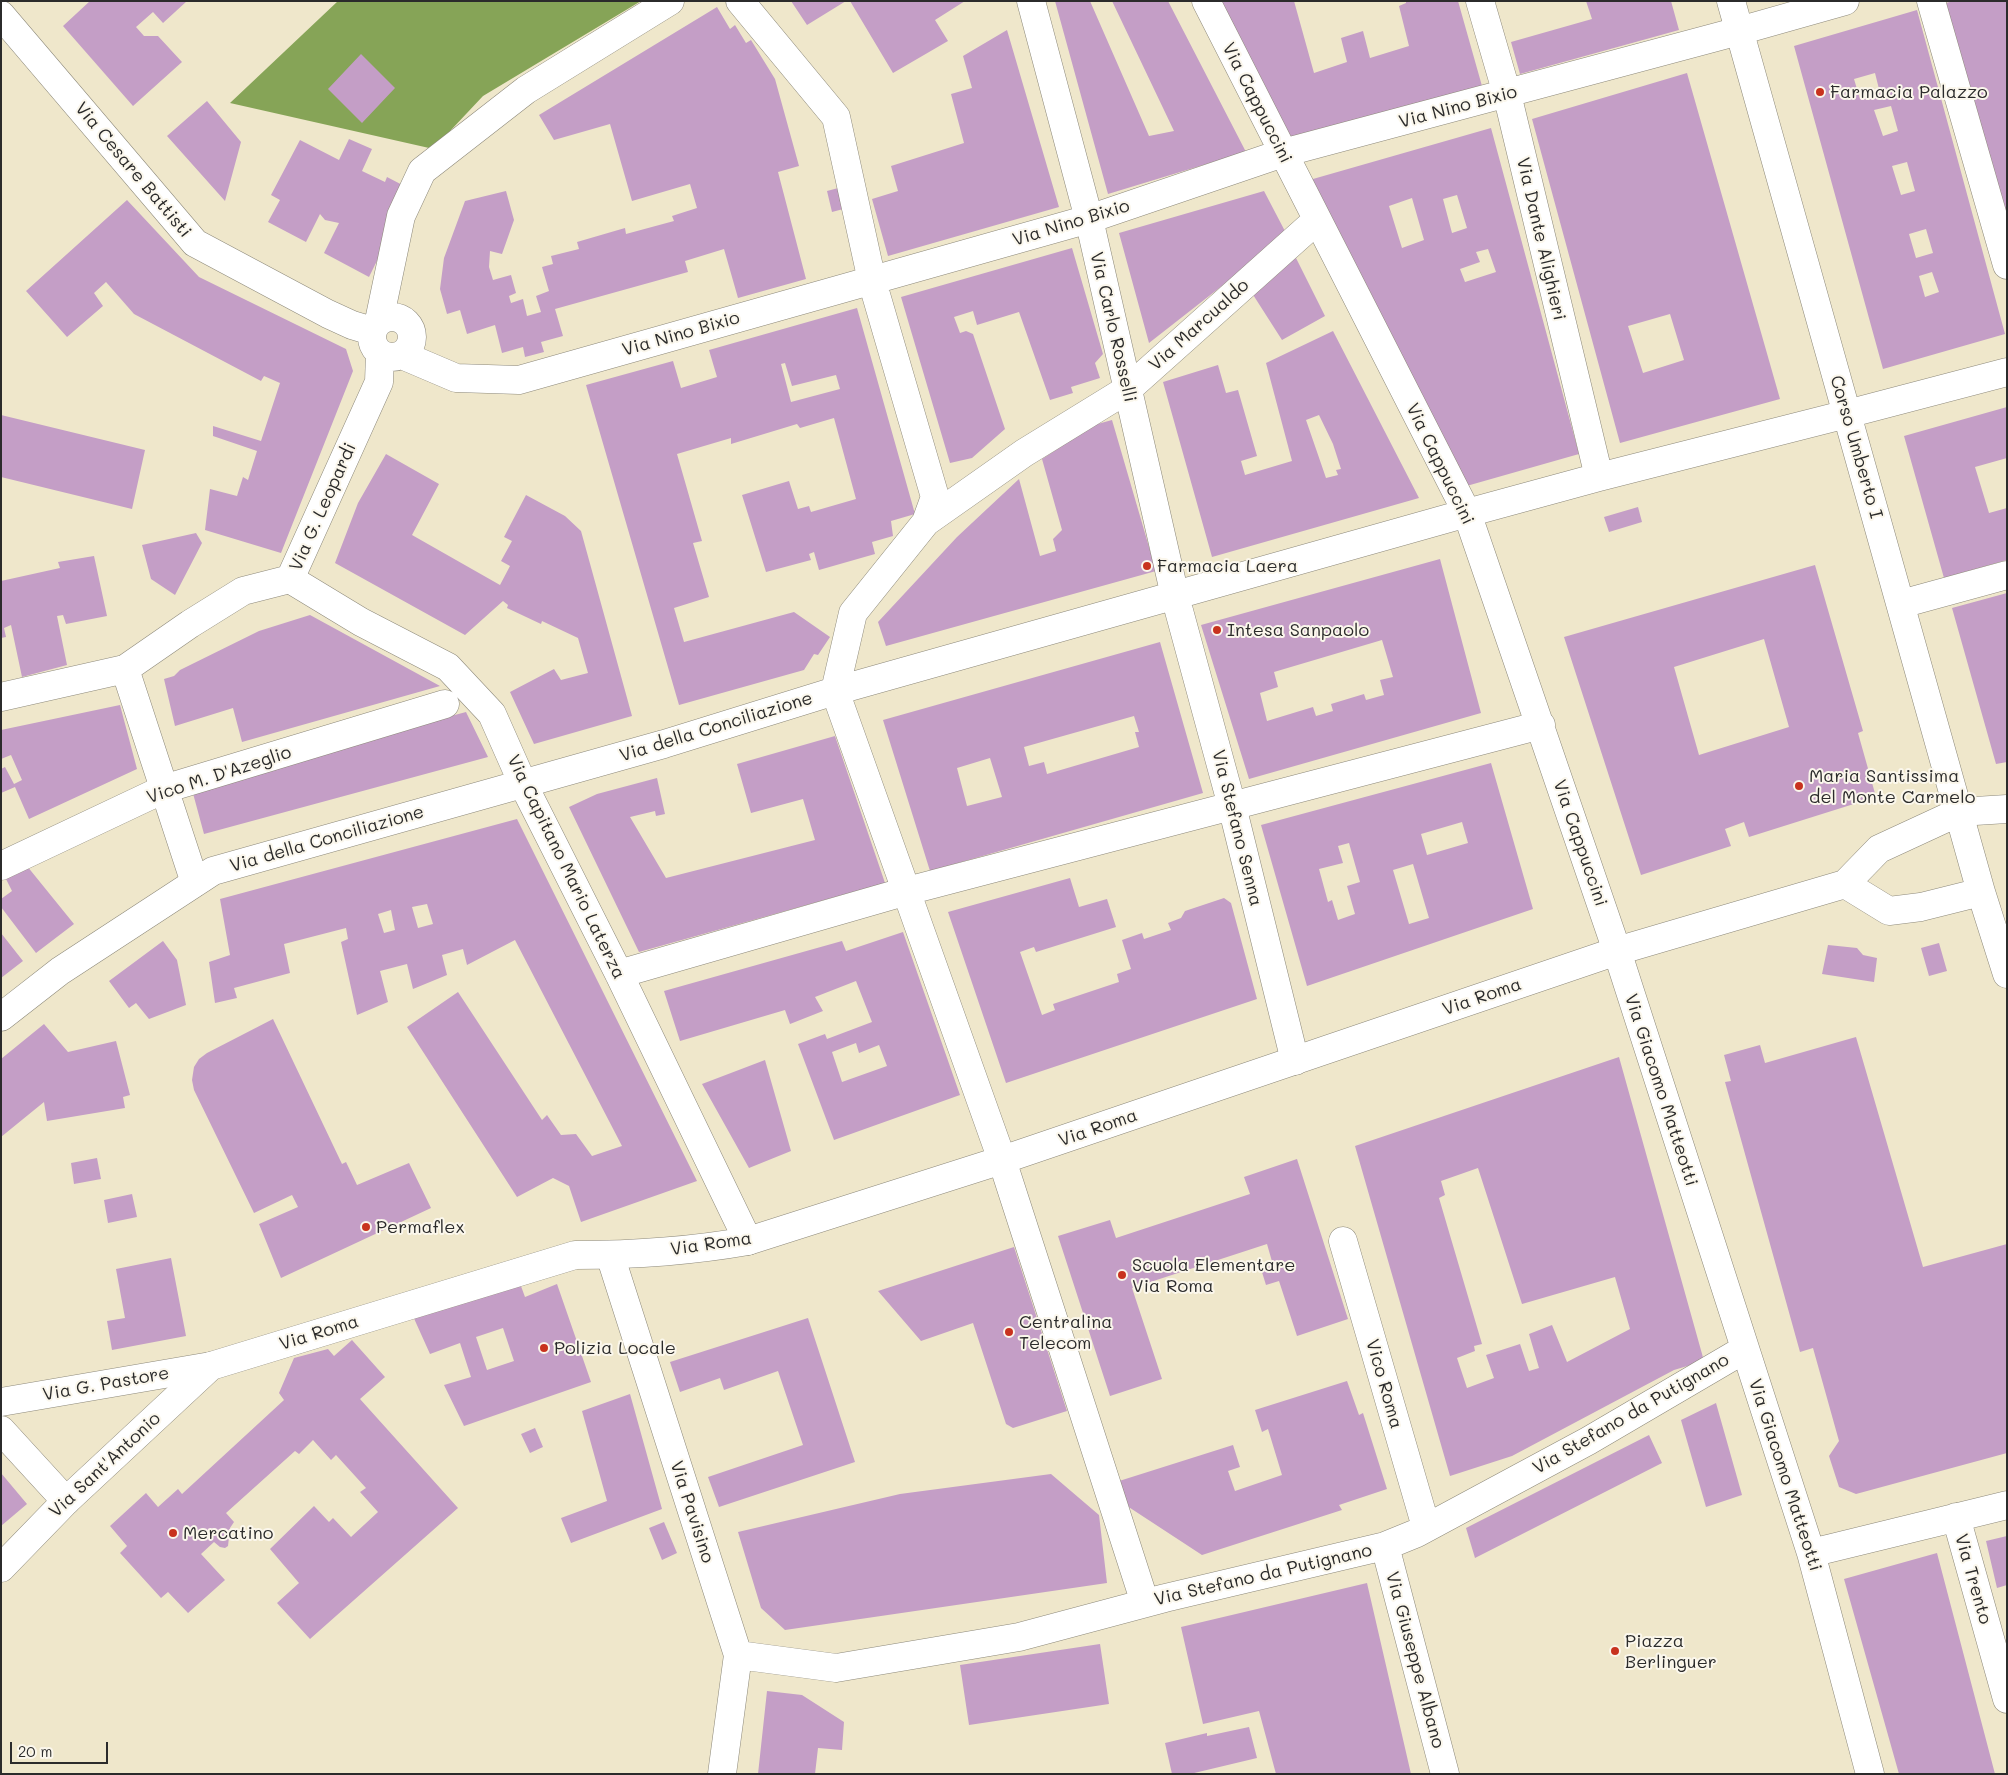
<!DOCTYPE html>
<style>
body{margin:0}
#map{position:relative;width:2008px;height:1775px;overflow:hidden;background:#efe7cb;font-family:Mali,sans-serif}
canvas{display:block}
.frame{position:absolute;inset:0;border:2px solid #2b2b2b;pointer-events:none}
.scale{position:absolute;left:10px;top:1742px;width:98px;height:22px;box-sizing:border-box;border:2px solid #2b2b2b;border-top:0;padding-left:6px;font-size:15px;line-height:18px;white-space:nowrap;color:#2b2b2b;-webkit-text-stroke:4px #fbf7ec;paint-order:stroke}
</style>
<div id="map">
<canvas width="2008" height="1775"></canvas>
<div class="frame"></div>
<div class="scale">20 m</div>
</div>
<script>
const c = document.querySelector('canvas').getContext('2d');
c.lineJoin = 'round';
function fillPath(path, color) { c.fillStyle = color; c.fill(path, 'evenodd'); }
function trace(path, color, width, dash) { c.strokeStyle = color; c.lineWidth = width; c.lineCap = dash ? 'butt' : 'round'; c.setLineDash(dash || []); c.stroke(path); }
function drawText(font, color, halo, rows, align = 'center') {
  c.font = font + ' Mali,sans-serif'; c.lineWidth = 4; c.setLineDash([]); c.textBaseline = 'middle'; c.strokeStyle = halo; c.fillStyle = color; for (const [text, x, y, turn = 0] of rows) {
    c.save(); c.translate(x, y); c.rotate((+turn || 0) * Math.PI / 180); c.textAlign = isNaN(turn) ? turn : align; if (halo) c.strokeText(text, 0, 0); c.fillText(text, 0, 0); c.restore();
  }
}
const forest = new Path2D(`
 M338 1H641L483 96 451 130 438 150 230 103Z`);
const building = new Path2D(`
 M90 1H187L163 23 153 12 136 27 144 36H158L182 62 133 106 63 26Z
 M791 1H846L807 25Z
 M850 1H965L935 20 948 41 893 73Z
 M1055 1H1090L1149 136 1174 131 1112 1H1168L1246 152 1108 194Z
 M1217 1H1294L1314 73 1347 62 1341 38 1363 31 1370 58 1409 46 1399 6 1406 3V1H1458L1482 86 1286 142Z
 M1586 1H1671L1679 30 1520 74 1511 42 1592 19Z
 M1953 1H2007V219L1946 3Z
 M717 7 730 29 735 25 746 43 751 40 775 79 799 166 778 172 806 279 738 298 724 249 685 261 688 272 555 309 563 336 541 342 544 352 525 357 523 347 502 353 495 325 467 334 460 310 447 314 440 289 444 258 465 201 506 191 514 220 502 254 490 251 489 267 493 280 511 275 516 293 509 296 511 303 523 299 527 316 541 312 536 296 549 291 542 267 553 264 551 256 579 249 577 242 625 228 626 234 674 221 672 216 697 208 690 184 632 201 610 124 554 140 539 115Z
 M1917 10 2005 334 1883 369 1794 46ZM1875 73 1880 93 1860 99 1854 79ZM1891 106 1898 131 1883 136 1874 110ZM1907 162 1915 191 1901 195 1892 166ZM1926 229 1933 253 1916 258 1909 234ZM1932 272 1939 292 1925 297 1919 276Z
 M1007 30 1059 207 888 256 872 199 898 191 891 166 964 143 951 94 972 88 963 56Z
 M361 54 395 88 362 123 328 89Z
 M1687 73 1780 399 1620 443 1532 119ZM1670 314 1684 360 1643 373 1628 326Z
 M207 101 241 142 225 201 167 136Z
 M1491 128 1579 454 1456 489 1306 181ZM1457 195 1467 228 1452 233 1443 199ZM1412 198 1424 240 1402 248 1389 206ZM1488 249 1496 272 1465 282 1460 269 1480 262 1476 252Z
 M349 139 372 149 362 171 385 182 387 177 412 190 369 277 324 253 339 223 325 220 320 214 306 242 268 222 280 200 271 195 300 140 339 160Z
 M842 187 847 208 832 212 827 191Z
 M1264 191 1287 235 1149 343 1119 233Z
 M127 200 199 277 346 349 353 371 281 553 205 530 210 489 237 496 243 477 248 480 257 451 213 436V426L261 441 280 383 264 376 261 381 134 314 106 282 94 293 103 306 67 337 26 291Z
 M1072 248 1103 354 1095 363 1100 378 1071 387 1073 393 1050 400 1019 312 977 325 973 311 954 317 960 333 966 331 973 334 1005 429 972 458 950 463 901 297Z
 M1296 258 1325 316 1282 340 1250 290Z
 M857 308 915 514 891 521 893 536 872 542 875 554 819 570 814 552 809 554 811 560 766 572 742 495 789 481 798 509 809 506 811 512 856 499 834 418 800 428 797 424 731 444V438L677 454 702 541 693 543 709 597 674 608 684 642 794 612 830 637 818 655 814 654 804 670 679 705 586 385 673 361 681 388 717 377 709 350ZM785 363 792 386 836 375 840 389 791 402 781 364Z
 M1333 331 1419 498 1212 557 1163 382 1218 365 1226 393 1238 390 1257 456 1241 461 1245 475 1292 461 1266 363ZM1319 415 1333 444 1341 469 1336 470 1338 475 1326 478 1306 420Z
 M2007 407V458L1975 467 1989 513 2007 508V560L1944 578 1904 436Z
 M1 415 145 450 132 509 1 477Z
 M1112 420 1156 571 886 646 878 622 957 537 1019 479 1040 556 1056 551 1053 539 1062 530 1042 459 1062 446 1061 439 1069 432Z
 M386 454 439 484 412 535 500 585 510 566 501 561 512 541 504 537 526 495 565 516 581 531 632 716 534 744 510 692 554 669 561 680 588 673 578 638 542 621 541 624 507 608 508 605 503 601 465 635 335 563 358 503Z
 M1638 507 1642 522 1609 532 1604 517Z
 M196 533 202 543 175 595 151 579 142 545Z
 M94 556 107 616 66 624 63 615 57 616 67 665 22 677 11 625 4 628 6 637 1 638V581L60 568 58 562Z
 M1440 559 1481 713 1249 779 1201 625ZM1382 640 1393 677 1380 680 1384 695 1366 700 1364 694 1331 704 1333 711 1316 716 1313 707 1267 721 1260 693 1278 687 1274 672Z
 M1815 565 1863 731 1858 733 1876 797 1749 837 1744 822 1725 829 1731 846 1641 875 1564 637ZM1764 639 1789 727 1699 755 1674 667Z
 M2007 593V762L1996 764 1952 608Z
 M310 615 440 686 242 742 233 708 175 726 164 679 174 676 180 670 259 631Z
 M1160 642 1203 793 930 871 883 720ZM1134 716 1139 732H1135L1139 747 1047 774 1044 762 1029 766 1024 747ZM990 758 1002 797 967 806 957 768Z
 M120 705 137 769 29 819 15 787 1 793V769L5 767 14 784 22 780 11 755 1 759V730Z
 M466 712 488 757 204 834 191 786Z
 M835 736 885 883 639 952 569 807 597 794 657 778 665 814 656 816 655 811 630 817 666 878 815 840 803 799 751 813 737 764Z
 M1491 763 1533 909 1307 986 1261 825ZM1462 822 1468 843 1427 855 1421 834ZM1349 843 1360 882 1347 886 1355 914 1338 920 1332 900 1328 902 1319 869 1343 863 1338 846ZM1413 864 1429 918 1409 924 1393 870Z
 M517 819 697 1181 581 1222 569 1186 553 1178 517 1197 407 1027 458 992 542 1120 547 1115 561 1135 576 1134 592 1156 622 1146 515 940 467 965 463 949 442 955 447 975 413 989 407 964 380 971 388 1002 357 1015 341 942 348 939 346 928 284 944 290 973 234 988 237 998 215 1003 209 962 230 955 220 899ZM427 904 433 924 418 928 412 907ZM391 910 395 930 384 933 378 914Z
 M27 866 74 924 36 953 1 907V899L12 891 4 875Z
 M1070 878 1079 907 1107 899 1116 927 1036 952 1034 947 1020 952 1042 1015 1055 1010 1053 1004 1119 982 1117 974 1131 969 1122 940 1142 933 1144 939 1171 930 1168 923 1181 918 1185 911 1224 898 1231 903 1257 999 1006 1083 948 912Z
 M903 932 960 1095 834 1140 798 1044 825 1034 827 1039 872 1022 856 981 815 997 823 1011 790 1024 785 1010 680 1041 664 991 842 941 846 951ZM856 1043 859 1053 879 1045 887 1066 842 1082 832 1052Z
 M1 933 23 961 1 978Z
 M163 941 177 960 186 1005 149 1019 136 1003 129 1008 109 981Z
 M1939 943 1947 971 1929 976 1921 948Z
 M1828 945 1857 948 1863 955 1877 958 1874 982 1822 974Z
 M273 1019 342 1164 346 1162 357 1185 409 1163 431 1208 281 1278 259 1224 298 1207 292 1195 254 1213 194 1090 192 1080 194 1067 199 1059 207 1053Z
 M44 1024 68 1052 116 1041 130 1095 123 1097 125 1108 47 1121 44 1102 1 1137V1059Z
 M1856 1037 1923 1267 2007 1244V1453L1856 1494 1839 1487 1829 1456 1839 1441 1813 1348 1800 1352 1725 1082 1731 1081 1724 1055 1760 1045 1765 1063Z
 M1619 1057 1704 1361 1674 1370 1512 1456 1450 1476 1355 1146ZM1478 1168 1522 1304 1615 1277 1630 1329 1567 1362 1552 1325 1529 1334 1539 1368 1529 1371 1520 1344 1486 1355 1494 1378 1467 1388 1457 1358 1475 1351 1474 1346 1482 1344 1439 1198 1445 1195 1441 1181Z
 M765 1060 791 1151 749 1168 702 1084Z
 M97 1158 101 1179 74 1184 71 1163Z
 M1297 1159 1348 1319 1297 1336 1279 1281 1266 1285 1261 1269 1273 1265 1267 1244 1132 1288 1162 1379 1110 1396 1058 1236 1110 1220 1116 1238 1250 1194 1244 1177Z
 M132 1194 137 1217 108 1223 104 1200Z
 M1014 1247 1067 1411 1013 1428 1006 1424 973 1323 921 1341 878 1291Z
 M171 1258 186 1336 112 1350 107 1321 125 1318 116 1269Z
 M518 1278 525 1297 557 1284 591 1382 464 1426 444 1385 471 1377 460 1343 430 1354 412 1314ZM503 1328 514 1361 487 1370 476 1337Z
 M808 1318 855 1462 719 1507 708 1477 803 1445 778 1371 724 1390 720 1378 680 1392 670 1362Z
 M352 1340 385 1377 360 1399 458 1508 310 1639 277 1603 299 1583 270 1549 314 1506 329 1522 333 1518 351 1537 378 1512 360 1492 366 1488 336 1455 331 1460 313 1440 299 1454 295 1451 226 1513 234 1522 230 1528 228 1546 225 1548 220 1547 214 1542 201 1554 225 1580 188 1613 168 1592 161 1598 120 1553 127 1546 110 1526 146 1493 158 1507 178 1489 182 1494 284 1400 279 1393 294 1358 328 1349 334 1356Z
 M1347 1381 1359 1415 1363 1413 1387 1489 1339 1505 1342 1510 1202 1555 1121 1502 1116 1482 1233 1445 1240 1467 1228 1471 1235 1491 1282 1475 1268 1429 1262 1432 1255 1410Z
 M630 1394 662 1509 571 1543 561 1518 607 1501 582 1411Z
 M1716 1403 1742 1495 1706 1507 1681 1420Z
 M535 1428 543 1447 530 1453 521 1434Z
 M1649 1435 1662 1463 1475 1558 1466 1528Z
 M1 1473 27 1504 1 1526Z
 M1051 1474 1099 1515 1107 1583 785 1630 761 1608 738 1532 900 1494Z
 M664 1522 677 1553 662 1560 649 1528Z
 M2007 1536V1585L1997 1588 1986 1541Z
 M1937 1553 1995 1774H1899L1844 1579Z
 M1367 1583 1411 1774H1276L1259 1711 1203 1724 1181 1627Z
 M1100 1644 1109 1704 969 1725 960 1665Z
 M767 1691 802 1695 844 1722 842 1750 818 1748 815 1774H758Z
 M1249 1727 1257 1758 1190 1774H1172L1165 1743 1207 1733V1736Z`);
const street = new Path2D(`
 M740 1 836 117 872 281 935 497 926 522 853 613 835 691 1002 1160 1145 1603
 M1031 1 1089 219 1175 596 1232 806 1295 1061
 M1206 1 1467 513 1617 951 1811 1553 1870 1774
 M1480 1 1507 94 1599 477
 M1931 1 2007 265
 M1 15 195 243 328 314 352 325 372 331
 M372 337a20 20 0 1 1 40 0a20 20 0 1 1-40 0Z
 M379 321 401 216 422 171 526 90 670 1
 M402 355 456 378 519 380 1089 219 1283 153 1739 31 1845 1
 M926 522 1024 453 1128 389 1317 220
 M290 579 361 622 448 667 492 714 523 784 619 974 748 1241
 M1901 604 2007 575
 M125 669 195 883
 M1 697 125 669 190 624 243 591 290 579 379 382 380 354
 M1959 812 2007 809
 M1 866 164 789 445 704
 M619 974 907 891 1541 725
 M1 1017 60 971 213 871 664 744 835 691 1467 513 1599 477 1847 414
 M1343 1241 1426 1527
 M610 1255 738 1655 722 1774
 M1 1402 211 1366
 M1 1430 66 1501
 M1956 1517 2007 1699
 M1385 1546 1445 1774
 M1811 1553 2007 1505
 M738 1655 836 1668 1019 1637 1165 1598 1385 1546 1417 1533 1588 1441 1745 1349`);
const secondary = new Path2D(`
 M1731 1 1981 892 2007 974
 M1847 414 2007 372
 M1845 884 1889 911 1921 907 1981 892
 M1 1568 66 1501 211 1366 575 1255C633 1255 691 1251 748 1241L1002 1160 1617 951 1845 884 1879 849 1959 812`);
const markers = [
 [1820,92,5,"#c8321e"],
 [1147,566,5,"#c8321e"],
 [1217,630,5,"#c8321e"],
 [1799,786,5,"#c8321e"],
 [366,1227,5,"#c8321e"],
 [1122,1275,5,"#c8321e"],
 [1009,1332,5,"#c8321e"],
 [544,1348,5,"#c8321e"],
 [173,1533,5,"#c8321e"],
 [1615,1651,5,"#c8321e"]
];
const poiNames = [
 ["Farmacia Palazzo",1830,92],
 ["Farmacia Laera",1157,566],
 ["Intesa Sanpaolo",1227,630],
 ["Maria Santissima",1809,776],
 ["del Monte Carmelo",1809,797],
 ["Permaflex",376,1227],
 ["Scuola Elementare",1132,1265],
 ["Via Roma",1132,1286],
 ["Centralina",1019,1322],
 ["Telecom",1019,1343],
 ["Polizia Locale",554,1348],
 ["Mercatino",183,1533],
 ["Piazza",1625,1641],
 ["Berlinguer",1625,1662]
];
const streetNames = [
 ["Via Cappuccini",1257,103,63],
 ["Via Nino Bixio",1458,107,-15],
 ["Via Cesare Battisti",133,170,50],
 ["Via Nino Bixio",1071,223,-17],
 ["Via Dante Alighieri",1541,239,77],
 ["Via Marcualdo",1199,325,-42],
 ["Via Carlo Rosselli",1113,327,77],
 ["Via Nino Bixio",681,334,-16],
 ["Corso Umberto I",1856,447,74],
 ["Via Cappuccini",1440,464,64],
 ["Via G. Leopardi",323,507,-66],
 ["Via della Conciliazione",716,727,-17],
 ["Vico M. D'Azeglio",219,775,-18],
 ["Via Stefano Senna",1237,828,76],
 ["Via della Conciliazione",327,839,-16],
 ["Via Cappuccini",1580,843,71],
 ["Via Capitano Mario Laterza",566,867,64],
 ["Via Roma",1482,997,-19],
 ["Via Giacomo Matteotti",1661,1090,72],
 ["Via Roma",1098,1128,-19],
 ["Via Roma",711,1244,-8],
 ["Via Roma",319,1333,-17],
 ["Via G. Pastore",106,1384,-10],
 ["Vico Roma",1384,1384,74],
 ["Via Stefano da Putignano",1631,1414,-30],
 ["Via Sant'Antonio",105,1465,-43],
 ["Via Giacomo Matteotti",1785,1475,72],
 ["Via Pavisino",692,1512,72],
 ["Via Stefano da Putignano",1263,1575,-13],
 ["Via Trento",1973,1579,74],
 ["Via Giuseppe Albano",1415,1660,75]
];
fillPath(forest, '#86a457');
fillPath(building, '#c49ec6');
trace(street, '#8d897b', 29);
trace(secondary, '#8d897b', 29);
trace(street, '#fff', 28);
trace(secondary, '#fff', 28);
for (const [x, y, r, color] of markers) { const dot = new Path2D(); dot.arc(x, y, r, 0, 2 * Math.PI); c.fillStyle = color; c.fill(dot); trace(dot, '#fbf7ec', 2); }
drawText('18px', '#2b2b2b', '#fbf7ec', poiNames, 'left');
drawText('18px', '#2b2b2b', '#fbf7ec', streetNames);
</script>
